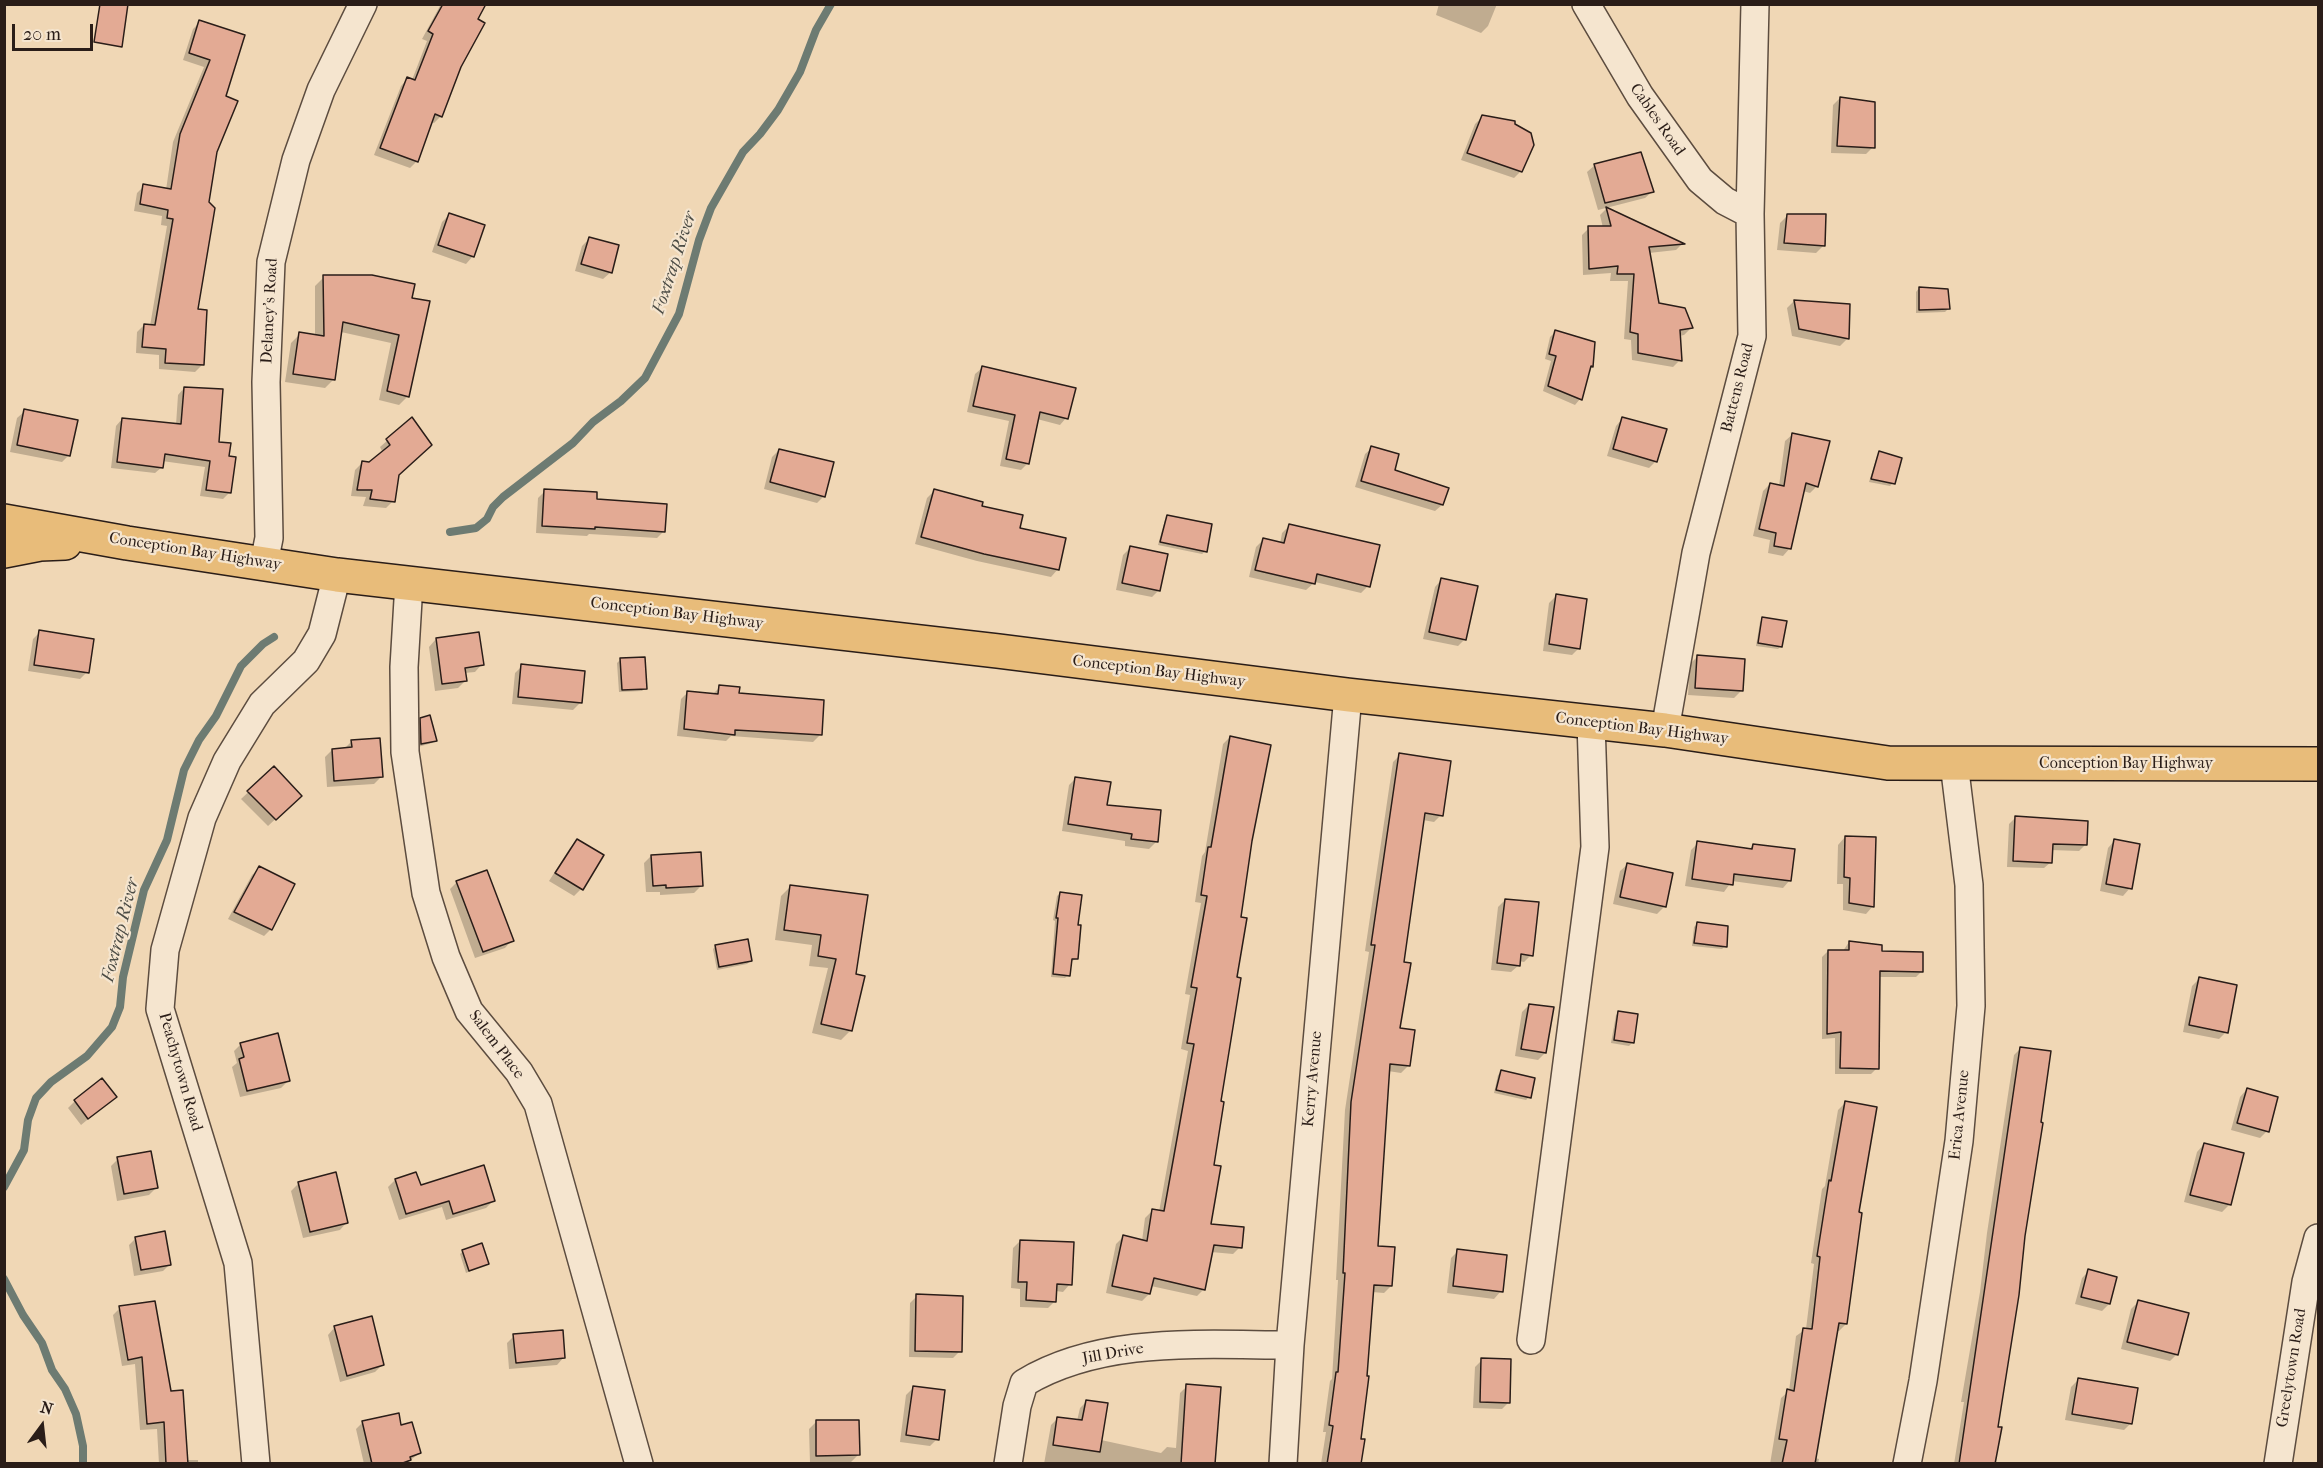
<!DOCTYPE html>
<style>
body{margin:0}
#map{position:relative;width:2323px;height:1468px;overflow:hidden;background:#f0d7b5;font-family:"IM FELL French Canon",serif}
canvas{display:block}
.frame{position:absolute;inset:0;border:6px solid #2a1d18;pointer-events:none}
.north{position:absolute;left:12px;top:1396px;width:60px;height:60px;-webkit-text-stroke:4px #f5e5cf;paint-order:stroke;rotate:15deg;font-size:16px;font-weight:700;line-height:24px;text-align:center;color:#2a1d18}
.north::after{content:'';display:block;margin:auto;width:21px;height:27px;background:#2a1d18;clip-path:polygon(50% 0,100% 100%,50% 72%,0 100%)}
.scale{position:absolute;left:12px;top:24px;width:81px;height:27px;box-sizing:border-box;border:3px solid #2a1d18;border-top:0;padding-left:8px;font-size:18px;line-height:21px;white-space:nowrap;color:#2a1d18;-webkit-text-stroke:4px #f5e5cf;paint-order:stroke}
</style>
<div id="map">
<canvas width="2323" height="1468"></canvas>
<div class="frame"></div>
<div class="north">N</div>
<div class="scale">20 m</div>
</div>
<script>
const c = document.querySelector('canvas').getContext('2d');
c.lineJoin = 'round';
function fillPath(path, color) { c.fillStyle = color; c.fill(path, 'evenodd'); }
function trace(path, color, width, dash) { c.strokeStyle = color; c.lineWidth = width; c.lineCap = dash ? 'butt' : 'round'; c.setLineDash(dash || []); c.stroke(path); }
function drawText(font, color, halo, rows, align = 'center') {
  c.font = font + ' "IM FELL French Canon",serif'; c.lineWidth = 4.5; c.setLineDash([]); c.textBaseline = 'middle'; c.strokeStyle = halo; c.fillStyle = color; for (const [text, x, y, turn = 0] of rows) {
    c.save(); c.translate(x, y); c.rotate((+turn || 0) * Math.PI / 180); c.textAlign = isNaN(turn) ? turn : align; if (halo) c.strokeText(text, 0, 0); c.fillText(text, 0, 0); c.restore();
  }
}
const shadow = new Path2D(`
 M441 4H481L441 116 434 123 431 122 417 161 410 168 374 155 401 86 408 78 412 80 427 41 422 39Z
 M1439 4H1497L1488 26 1481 33 1436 15Z
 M200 22 224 97 207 202 196 310 202 365 195 372 159 369V355L136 353 137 332 144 325 150 326 167 226 161 225 162 216 134 211 137 193 144 186 166 190 173 142 204 67 183 60 193 29Z
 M1840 98 1873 147 1866 154 1831 153 1833 105Z
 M1482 117 1521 171 1514 178 1461 160 1475 124Z
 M1595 165 1653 191 1645 198 1598 210 1587 172Z
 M1606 209 1682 244 1676 250 1649 253 1658 304 1691 328 1684 335 1679 336 1680 360 1673 367 1632 360 1631 340 1624 339 1628 281H1610L1611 273 1583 275 1582 235 1589 228H1603L1600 215Z
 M449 215 473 256 466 264 432 252 442 222Z
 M1787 216 1823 246 1816 253 1777 250 1780 223Z
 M589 239 611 272 603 279 575 271 582 246Z
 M324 277 411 299 408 396 399 405 379 400 391 343 341 332 334 379 325 388 285 382 291 343 300 334 315 336V286Z
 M1919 288 1948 309 1945 312 1916 313V292Z
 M1794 301 1848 306 1847 339 1840 346 1792 336 1787 308Z
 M1555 332 1593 343 1592 367 1588 370 1580 399 1575 405 1543 391 1551 361 1545 359 1550 337Z
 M982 368 1066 418 1060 425 1037 419 1028 463 1021 470 1000 466 1009 421 967 412 975 374Z
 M184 388 227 457 230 492 223 499 200 496 205 467 162 461V467L155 473 111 468 116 426 122 419 176 425 178 395Z
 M25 411 69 455 62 462 10 452 17 418Z
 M1623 418 1656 461 1649 468 1607 456 1616 426Z
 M412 419 393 501 386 508 363 506 366 497 351 496 355 470 362 463H370L383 453 380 447Z
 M1793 434 1817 486 1810 493 1803 491 1790 548 1783 556 1768 553 1770 540 1753 536 1763 491 1770 484 1779 486 1785 441Z
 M1372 448 1393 470 1447 489 1442 505 1435 511 1355 487 1365 454Z
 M779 450 824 496 817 503 764 489 772 457Z
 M1880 453 1893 483 1890 486 1869 482 1877 456Z
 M545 491 595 501 664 531 657 538 589 534 587 536 536 533 538 498Z
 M934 491 980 507 1019 529 1058 569 1051 577 977 561 915 544 927 498Z
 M1168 517 1206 551 1202 554 1158 545 1165 520Z
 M1289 526 1368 586 1361 593 1315 582 1306 590 1249 577 1256 547 1263 540 1280 544 1282 533Z
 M1130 548 1159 590 1152 597 1116 590 1123 555Z
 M1442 579 1465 639 1458 646 1423 639 1435 587Z
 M1556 596 1579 648 1572 655 1543 651 1549 603Z
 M1763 619 1781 646 1778 649 1756 646 1760 622Z
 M40 632 87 672 80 679 28 671 33 639Z
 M436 639 482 664 475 672 464 673 465 681 458 688 435 691 429 647Z
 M1697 657 1741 691 1734 698 1688 695 1690 664Z
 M620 660 645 688 642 691 619 692 617 663Z
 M522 666 581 702 573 710 512 704 515 673Z
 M720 687 738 694 820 735 813 742 731 736 726 741 677 736 681 699 688 692 712 695Z
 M421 719 435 740 432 743 418 747V722Z
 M1230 737 1251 840 1240 918 1235 978 1212 1166 1209 1225 1240 1247 1233 1254 1211 1252 1204 1289 1197 1296 1151 1286 1149 1294 1142 1301 1106 1293 1116 1244 1123 1237 1142 1241 1145 1218 1152 1211 1159 1212 1188 1051 1181 1049 1190 995 1185 994 1201 903 1195 902 1202 856 1205 852 1223 744Z
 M352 741 381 777 374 784 327 787 325 757 332 750 344 749Z
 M1400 755 1441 815 1434 822 1423 820 1402 963 1398 1029 1408 1066 1401 1073 1388 1071 1376 1247 1391 1286 1384 1293 1372 1292 1359 1440 1360 1464H1321L1326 1432H1323L1330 1381 1332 1379 1338 1280H1336L1345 1110 1369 952 1365 951 1393 762Z
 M274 768 300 796 268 826 241 799Z
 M1076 778 1106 806 1156 842 1149 849 1125 846V841L1062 831 1069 785Z
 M2015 818 2085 845 2079 851 2051 850V862L2044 868 2007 867 2009 824Z
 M1845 837 1873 906 1866 914 1843 910V884H1837L1838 845Z
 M577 840 581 889 574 896 549 881 570 848Z
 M2115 840 2130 888 2123 896 2100 891 2108 848Z
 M1698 843 1749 850 1753 845 1790 880 1783 888 1732 881 1724 892 1685 886 1691 850Z
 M651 856 701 886 694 893 660 895V892H646L644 863Z
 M1628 864 1665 906 1657 914 1613 904 1620 871Z
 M259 868 271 929 264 936 228 919 252 875Z
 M457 882 512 940 505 948 475 958 450 889Z
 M791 886 855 975 851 1030 841 1040 812 1033 828 968 809 966 812 945 775 940 781 896Z
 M1060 893 1076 926V959L1070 962 1068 975 1065 978 1051 977 1055 921 1053 920 1057 896Z
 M1505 900 1531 955 1524 962 1519 961V965L1511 972 1491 970 1498 907Z
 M1697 924 1725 946 1722 949 1692 946 1694 927Z
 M1849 942 1881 953 1922 971 1916 977H1879L1877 1068 1871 1074H1835V1038L1822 1039V957L1828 951H1843Z
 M716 946 750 961 747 964 717 970 713 949Z
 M2199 979 2226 1032 2219 1039 2183 1032 2192 986Z
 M1529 1005 1545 1053 1538 1060 1515 1056 1522 1012Z
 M1619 1012 1633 1042 1629 1046 1611 1043 1616 1015Z
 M241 1044 288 1081 281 1088 240 1097 232 1067 237 1063 234 1051Z
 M2021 1048 1994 1464H1954L1964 1402H1961L1980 1292 1987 1233 2014 1055Z
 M1501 1072 1529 1097 1526 1100 1494 1093 1498 1075Z
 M2247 1089 2267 1131 2260 1138 2231 1130 2240 1097Z
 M115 1097 81 1125 68 1108 75 1101Z
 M1845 1103 1857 1214 1846 1324 1839 1331H1836L1815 1458 1819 1459 1818 1464H1770L1781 1398 1789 1391 1796 1336 1806 1329 1814 1264 1811 1263 1822 1189 1825 1186 1838 1110Z
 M2204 1144 2229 1205 2222 1212 2184 1202 2197 1152Z
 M118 1159 157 1187 149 1195 117 1201 111 1166Z
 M395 1180 420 1186 493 1201 486 1208 446 1220 442 1207 399 1220 388 1187Z
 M298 1184 347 1222 340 1230 303 1238 291 1191Z
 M136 1238 170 1264 163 1271 134 1276 129 1245Z
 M1020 1241 1070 1284 1063 1292 1056 1291 1055 1301 1048 1308 1020 1307V1289L1011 1288 1013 1248Z
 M463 1251 487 1264 466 1273 460 1254Z
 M1458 1251 1501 1291 1494 1299 1447 1293 1451 1258Z
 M2089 1271 2109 1304 2102 1311 2075 1304 2082 1278Z
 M917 1296 960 1351 953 1358 909 1357 910 1303Z
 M2138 1302 2177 1354 2170 1361 2121 1349 2131 1309Z
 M120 1308 170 1392 186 1460H198V1464H159L157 1429 140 1430 135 1364 122 1366 113 1315Z
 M335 1327 382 1365 375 1372 340 1382 328 1335Z
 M514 1336 564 1357 557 1365 509 1369 507 1343Z
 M1482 1360 1509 1402 1502 1409 1473 1408 1475 1367Z
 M2078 1380 2131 1423 2124 1430 2065 1420 2071 1387Z
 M1187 1386 1213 1464H1044L1051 1425 1058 1418 1077 1421 1080 1408 1087 1401 1101 1440 1161 1453 1167 1447 1176 1448 1180 1393Z
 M913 1388 937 1439 930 1446 900 1442 906 1395Z
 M363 1422 400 1427 420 1453 405 1464H364L356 1429Z
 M816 1422 858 1455 851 1462 810 1463 809 1429Z`);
const stream = new Path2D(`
 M450 532 476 528 487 519 493 507 503 497 573 443 593 422 621 401 645 378 679 314 699 240 711 208 743 152 760 134 778 110 800 72 816 30 831 4
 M4 1187 24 1150 28 1120 36 1098 51 1082 87 1056 112 1027 120 1007 123 977 144 890 167 840 184 770 199 740 216 716 241 666 263 644 274 637
 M4 1279 23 1315 42 1343 52 1370 65 1389 76 1414 83 1446V1464`);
const building = new Path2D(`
 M100 4H128L122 47 94 42Z
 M443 4H486L478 19 485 23 461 67 442 117 435 114 418 162 380 148 407 77 415 80 433 34 428 31Z
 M199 20 245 35 226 96 238 101 217 152 209 202 215 208 198 309 207 310 204 365 165 363 166 349 142 347 144 324 155 325 173 219 167 218 168 210 140 204 143 184 171 189 180 134 210 60 189 53Z
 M1840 97 1875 102V148L1837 146Z
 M1482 115 1515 121V124L1531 133 1534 145 1522 172 1467 153Z
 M1641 152 1654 192 1605 203 1594 164Z
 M1606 207 1685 244 1649 247 1659 303 1685 308 1693 328 1680 330 1682 361 1638 353V334L1630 332 1634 274H1617L1618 266 1589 269 1588 226H1611Z
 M449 213 485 225 474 257 438 245Z
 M1787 214H1826L1825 246 1784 243Z
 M589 237 619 245 612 273 581 264Z
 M323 275H372L415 284 412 298 430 301 409 397 387 391 399 335 343 322 335 380 293 374 299 332 324 336Z
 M1919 287 1948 289 1950 309 1919 310Z
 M1794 300 1850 304 1849 339 1799 329Z
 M1555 330 1595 342 1593 367 1591 366 1582 400 1548 386 1556 356 1549 354Z
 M982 366 1076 388 1068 419 1040 412 1029 464 1006 459 1015 415 973 406Z
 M184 387 223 389 219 442 231 443 229 456 236 457 231 493 206 490 210 461 165 454 163 468 117 462 122 418 181 424Z
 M24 409 78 420 70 456 17 445Z
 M412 417 432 445 399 475 395 502 370 499 372 490H357L362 461 369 462 390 445 386 439Z
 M1622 417 1667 429 1657 462 1613 449Z
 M1792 433 1830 441 1818 487 1806 483 1791 549 1774 546 1776 533 1759 529 1770 483 1784 486Z
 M1371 446 1399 454 1395 470 1449 488 1443 505 1361 481Z
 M779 449 834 462 825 497 770 482Z
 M1879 451 1902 458 1895 484 1871 479Z
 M544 489 597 492V499L667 504 665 532 595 527V529L542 526Z
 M934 489 983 502 982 506 1023 515 1020 528 1066 538 1059 570 984 554 921 537Z
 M1167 515 1212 524 1207 552 1160 542Z
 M1289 524 1380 545 1370 587 1317 574 1315 584 1255 570 1263 538 1284 543Z
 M1130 546 1168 554 1160 591 1122 583Z
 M1441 578 1478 586 1466 640 1429 632Z
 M1556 594 1587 599 1580 649 1549 644Z
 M1762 617 1787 621 1782 647 1758 643Z
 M39 630 94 639 89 673 34 665Z
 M479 632 484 665 465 668 467 681 442 684 436 638Z
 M1697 655 1745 659 1743 691 1695 688Z
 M645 657 647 689 622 690 620 658Z
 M521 664 585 671 582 703 518 697Z
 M719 685 740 687 739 693 824 700 822 735 735 730V735L684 729 687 691 718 694Z
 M430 715 437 741 421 744 420 718Z
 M1230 736 1271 745 1252 841 1241 917 1247 918 1237 977 1241 978 1221 1101 1224 1102 1214 1165 1221 1166 1211 1224 1244 1227 1242 1248 1214 1245 1205 1290 1154 1278 1150 1294 1112 1286 1123 1235 1147 1241 1152 1209 1164 1211 1194 1044 1187 1043 1197 988 1191 987 1207 896 1201 895 1208 847H1211Z
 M380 738 383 777 334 781 332 749 352 747 351 740Z
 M1399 753 1451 761 1443 816 1425 813 1404 962 1411 963 1400 1028 1415 1030 1410 1066 1390 1064 1378 1246 1395 1247 1392 1286 1374 1285 1367 1376H1369L1361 1439H1365L1361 1464H1327L1333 1426 1329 1425 1336 1372H1338L1345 1273H1343L1351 1102 1375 945H1371Z
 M274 766 302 796 276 820 247 791Z
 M1075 777 1111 782 1107 805 1161 810 1158 842 1131 839 1132 834 1068 824Z
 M2015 816 2088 821 2087 845 2053 844 2052 863 2013 861Z
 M1845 836 1876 837 1874 907 1849 903 1850 878 1844 877Z
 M577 839 604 855 583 890 555 873Z
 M2114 839 2140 844 2132 889 2106 884Z
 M1697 841 1752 849 1753 844 1795 849 1791 881 1734 874 1733 885 1692 879Z
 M701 852 703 886 666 888V885L653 886 651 855Z
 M1627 863 1673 873 1666 907 1620 897Z
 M259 866 295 884 272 930 234 912Z
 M487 870 514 941 483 952 456 881Z
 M790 885 868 895 856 974 865 976 852 1031 821 1024 836 959 818 956 821 935 784 930Z
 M1060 892 1082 895 1078 925H1081L1078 959H1072L1070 976 1053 974 1058 918H1056Z
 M1505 899 1539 902 1533 956 1521 954 1520 966 1497 963Z
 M1697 922 1728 926 1727 947 1694 943Z
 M748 939 752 961 719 967 715 945Z
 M1849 941 1882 945V951L1923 952V972L1880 971 1879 1069 1840 1068 1841 1032 1827 1034 1828 950H1849Z
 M2199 977 2237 985 2228 1033 2189 1025Z
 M1529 1004 1554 1007 1546 1053 1521 1049Z
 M1618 1011 1638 1014 1634 1043 1614 1040Z
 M278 1033 290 1081 247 1091 239 1059 244 1057 240 1043Z
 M2020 1047 2051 1051 2041 1122 2043 1123 2025 1236 2019 1295 1998 1427H2002L1995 1464H1959Z
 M1501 1070 1535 1078 1531 1098 1496 1090Z
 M102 1078 117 1097 88 1119 74 1100Z
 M2247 1088 2278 1097 2269 1132 2237 1123Z
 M1845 1101 1877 1107 1859 1212 1862 1213 1847 1324 1839 1323 1815 1464H1782L1787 1440 1779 1439 1787 1389 1794 1391 1803 1328 1812 1329 1820 1257 1817 1256 1829 1180 1831 1181Z
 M2204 1143 2244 1153 2231 1205 2190 1195Z
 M151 1151 158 1188 124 1194 117 1157Z
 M484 1165 495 1201 453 1214 449 1201 406 1214 395 1179 416 1172 421 1185Z
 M336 1172 348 1223 310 1232 298 1182Z
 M165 1231 171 1265 141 1270 135 1237Z
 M1020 1240 1074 1242 1072 1285 1057 1284 1056 1302 1026 1300 1027 1282H1018Z
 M482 1243 489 1264 469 1271 462 1250Z
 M1457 1249 1507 1255 1503 1292 1453 1286Z
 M2088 1269 2117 1277 2110 1304 2081 1297Z
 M916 1294 963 1296 962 1352 915 1351Z
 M2138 1300 2189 1313 2178 1355 2127 1342Z
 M155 1301 171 1391 183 1390 188 1464H166L164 1422 147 1424 142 1357 128 1360 119 1306Z
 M372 1316 384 1365 347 1376 334 1326Z
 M563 1330 565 1358 516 1363 513 1334Z
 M1481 1358 1511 1359 1510 1403 1480 1402Z
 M2078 1378 2138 1388 2132 1424 2072 1414Z
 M1186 1384 1221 1387 1215 1464H1181Z
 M913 1386 945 1390 939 1440 906 1435Z
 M1086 1400 1108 1403 1100 1452 1053 1445 1057 1417 1082 1420Z
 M399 1413 401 1425 412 1422 421 1453 410 1457 411 1460 400 1464H372L362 1421Z
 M816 1420H859L860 1455 816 1456Z`);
const street = new Path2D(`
 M1586 4 1640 96 1700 180 1725 201 1750 214
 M264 563 269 538 266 382 271 262 296 160 321 90 363 4
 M409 583 404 667 405 752 426 893 446 957 469 1011 519 1072 538 1104 639 1464
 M1665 730 1696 553 1752 336 1750 214 1755 4
 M1531 1340 1595 847 1591 722
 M256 1464 238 1263 160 1009 165 950 202 818 227 761 262 704 306 661 322 634 337 575
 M1008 1464 1017 1406 1024 1383C1102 1336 1203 1345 1290 1345
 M1283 1464 1290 1345 1348 695
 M1907 1464 1923 1381 1959 1141 1971 1006 1969 885 1954 763
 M2278 1464 2306 1282 2318 1238`);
const primary = new Path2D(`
 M4 521 127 543 337 575 998 651 1348 695 1665 730 1888 763 2318 764
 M4 551 40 544 65 543`);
const streetNames = [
 ["Cables Road",1657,120,55],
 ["Delaney's Road",270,311,-87],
 ["Battens Road",1738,388,-76],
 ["Conception Bay Highway",195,552,9],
 ["Conception Bay Highway",677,614,7],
 ["Conception Bay Highway",1159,672,7],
 ["Conception Bay Highway",1642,729,7],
 ["Conception Bay Highway",2126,764],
 ["Salem Place",496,1045,53],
 ["Peachytown Road",180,1072,74],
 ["Kerry Avenue",1313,1079,-85],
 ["Erica Avenue",1960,1115,-84],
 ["Jill Drive",1113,1354,-10],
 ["Greelytown Road",2292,1368,-81]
];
const waterNames = [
 ["Foxtrap River",675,263,-72],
 ["Foxtrap River",121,930,-76]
];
fillPath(shadow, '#0003');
trace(stream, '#6d7b72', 8);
fillPath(building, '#e3aa94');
trace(building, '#2a1d18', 1.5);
trace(street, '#5c4c3f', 30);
trace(primary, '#2a1d18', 36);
trace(street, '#f5e5cf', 27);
trace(primary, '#e8bc7a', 33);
drawText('16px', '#2a1d18', '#f5e5cf', streetNames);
drawText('italic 18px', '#4c4c45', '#f5e5cf', waterNames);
</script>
